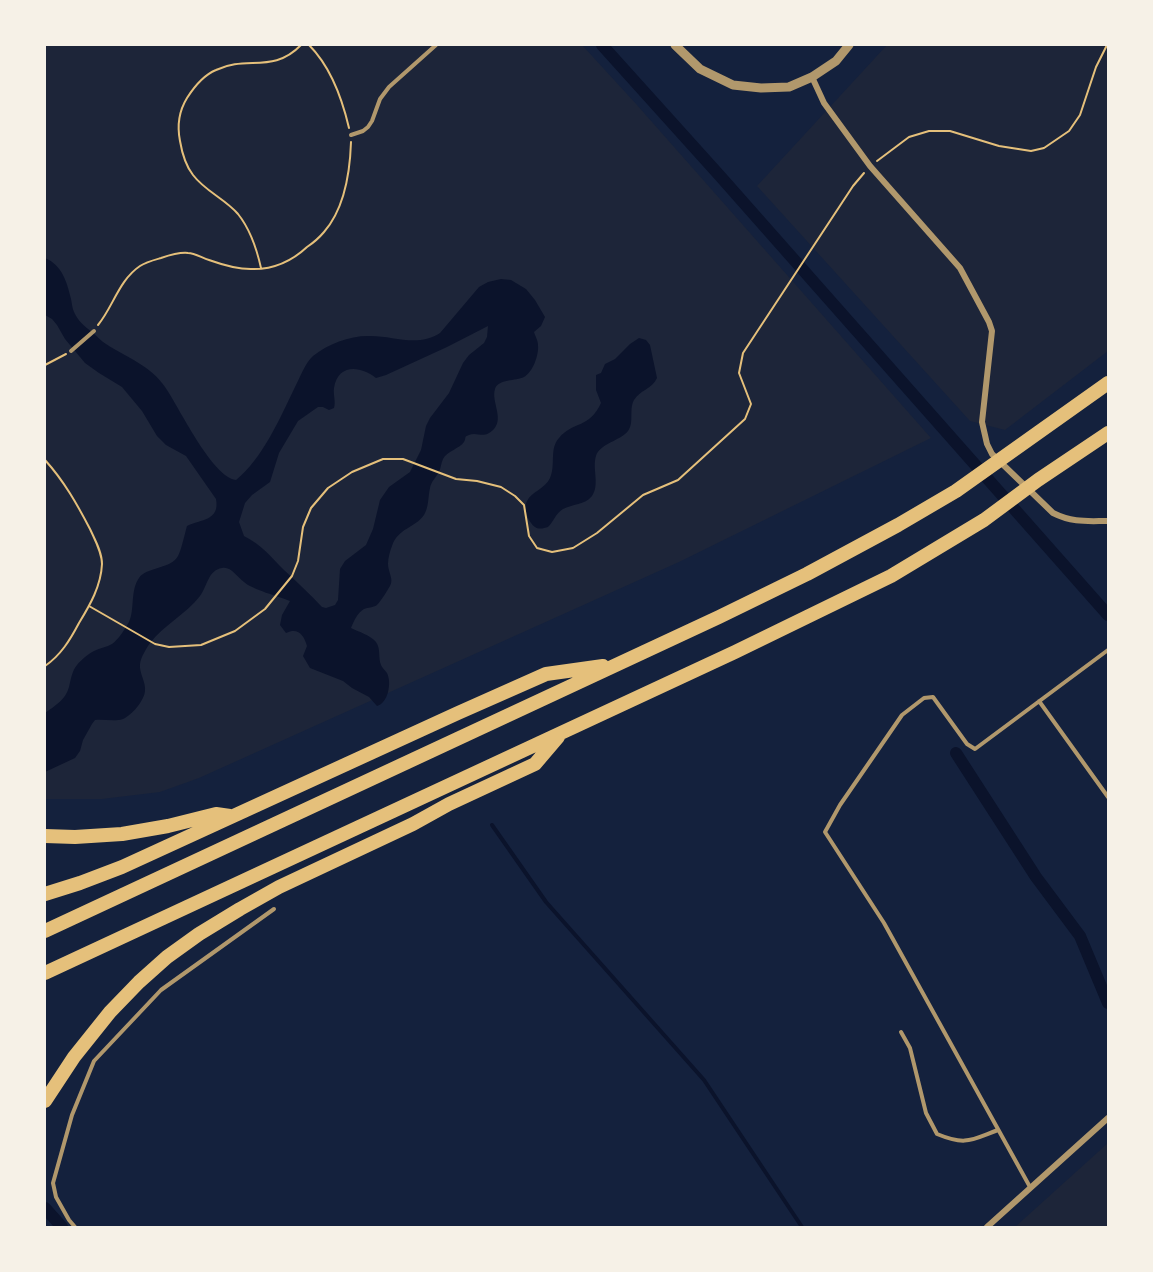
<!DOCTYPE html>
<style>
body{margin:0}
#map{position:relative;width:1153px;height:1272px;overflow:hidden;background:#14213d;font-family:Manrope,sans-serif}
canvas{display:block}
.frame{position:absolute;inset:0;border:46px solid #f6f1e7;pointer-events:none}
</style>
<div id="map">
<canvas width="1153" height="1272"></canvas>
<div class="frame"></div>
</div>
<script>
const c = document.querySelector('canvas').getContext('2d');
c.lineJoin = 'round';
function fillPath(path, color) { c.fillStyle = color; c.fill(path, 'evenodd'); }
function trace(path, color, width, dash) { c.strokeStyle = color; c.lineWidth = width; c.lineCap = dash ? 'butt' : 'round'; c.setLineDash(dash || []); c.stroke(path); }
const green = new Path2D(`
 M45 45H582L637 105 931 438 679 562 199 778 160 792 102 799H45Z
 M887 45H1108V351L1005 430 970 421 757 186Z
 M1108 1143V1227H1015Z`);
const water = new Path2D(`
 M45 258C62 265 67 282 71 299 72 303 72 308 74 312 78 321 85 327 92 332 97 336 101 341 106 344 126 357 151 366 165 387 179 407 212 477 236 480 263 458 280 418 295 387 300 378 305 363 313 356 328 344 349 336 368 336 392 335 417 348 440 333L479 287 488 282 501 279 511 280 526 289 535 300 545 317 541 326 534 332C535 336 538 340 538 345 539 355 533 372 524 377 516 381 498 379 495 389 491 401 504 418 494 429 484 440 477 431 469 435 463 437 467 437 464 442 459 449 447 451 443 459 441 463 441 468 439 472 436 477 431 482 430 488 428 496 429 507 424 515 415 528 398 528 392 546 390 551 388 558 388 564 388 572 394 579 390 586 387 591 381 601 377 605 373 608 368 607 364 609 357 613 354 621 351 628 359 632 370 635 376 642 381 649 378 658 381 665 382 668 385 670 387 673 392 683 388 703 377 706L369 697 352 688 343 681 310 668 303 656 307 646C304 635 298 627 286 633L280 625 282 615 290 601C280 597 251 589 244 582 237 577 231 566 222 568 208 570 207 587 200 596 186 614 164 625 150 643 146 649 141 657 140 664 139 673 146 682 145 691 144 701 132 715 123 719 114 722 105 719 95 720L92 724 83 740 80 751 75 758 45 772V713C55 706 66 699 69 687 71 679 72 671 77 665 81 660 88 654 94 651 100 648 107 647 112 644 118 640 125 629 129 622 135 609 130 591 139 578 146 567 171 569 178 556 181 551 185 533 187 526 201 519 220 521 216 499L186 456 166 445 157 436 142 411 122 387 99 373 85 363 65 339 57 325 52 319 45 315ZM488 326 487 337 484 343 469 355 463 363 449 393 430 418 426 426 421 450 410 472 389 487 380 500 373 529 366 545 345 561 340 569 338 600 335 605 326 608 322 607C310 594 297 582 284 570 270 556 263 546 244 536L239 522 245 503 252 495 270 482 279 453 298 421 318 407H323L329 410 334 408C336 401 333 395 334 388 338 363 361 366 376 378L386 375 447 347Z
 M639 338 646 340 650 345 657 378C652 389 640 390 634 400 628 411 636 426 625 434 617 441 599 445 596 456 592 468 600 485 592 496 585 505 572 504 563 509 556 513 554 521 548 527 544 528 539 530 535 527 528 522 523 508 527 501 532 491 545 489 550 478 556 465 549 449 559 438 573 421 589 429 601 403L596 390V375L601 373 605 364 615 359 630 344Z`);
const stream = new Path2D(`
 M492 825 546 902 704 1080 802 1227`);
const canal = new Path2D(`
 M602 45 720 176 1108 615
 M956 753 1036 877 1080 936 1108 1003
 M45 1208 62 1227`);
const path = new Path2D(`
 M309 45C331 67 342 98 349 128
 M877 161 909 137 929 131H950L999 146 1031 151 1044 148 1069 131 1080 115 1096 67 1107 45
 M261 268C257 250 250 229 238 214 225 199 205 191 193 175 186 166 182 153 180 141 177 126 179 111 187 98 194 87 204 75 216 70 247 55 273 74 301 45
 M98 325C113 307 119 280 140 266 146 262 154 260 161 258 170 255 179 252 188 253 195 253 202 258 209 260 223 265 239 270 254 269 274 269 292 261 307 247 313 243 319 238 324 232 345 208 350 173 351 142
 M45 365 66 354
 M45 460C64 481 77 504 90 529 95 540 102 552 102 564 101 586 90 605 79 623 70 640 61 655 45 666
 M89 606 155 644 169 647 201 645 235 631 265 609 292 576 298 561 303 527 311 508 328 488 352 472 383 459H403L456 479 477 481 501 487 515 496 524 505 529 536 537 548 552 552 573 548 597 533 643 495 678 480 745 419 751 404 739 373 743 353 853 186 864 173`);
const service = new Path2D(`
 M351 135 363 131 368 127 372 121 380 99 389 87 436 45
 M71 351 94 331
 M1039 701 1108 797
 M901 1032 910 1048 926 1113 937 1134C966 1146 971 1140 998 1130
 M1030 1187 884 923 825 832 840 805 902 715 924 698 933 697 967 744 975 749 1108 650
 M75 1227 69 1220 56 1197 53 1183 72 1115 94 1061 161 990 274 909`);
const minor = new Path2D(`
 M812 77 824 103 870 166 960 268 989 322 992 331 982 422 987 444 992 454 1053 513C1073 523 1087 521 1108 521
 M987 1227 1108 1118`);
const tertiary = new Path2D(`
 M675 45 700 69 733 85 761 88 789 87 812 77 836 61 849 45`);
const motorway = new Path2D(`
 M45 836 75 837 122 834 168 826 216 814 230 816
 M45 894 80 883 122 867 458 713 546 674 603 666
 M45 931 719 617 807 574 898 525 956 491 1108 383
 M45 973 735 652 891 576 984 520 1038 480 1108 433
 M45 1101 74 1057 110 1012 139 982 167 957 199 934 240 909 279 887 413 824 449 804 535 764 558 737`);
fillPath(green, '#1d2539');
fillPath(water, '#0b132b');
trace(stream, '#0b132b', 4);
trace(canal, '#0b132b', 12);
trace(path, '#e5c07b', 2);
trace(service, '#b1986c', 4);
trace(minor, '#b1986c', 6);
trace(tertiary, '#b1986c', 9);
trace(motorway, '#e5c07b', 14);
</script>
